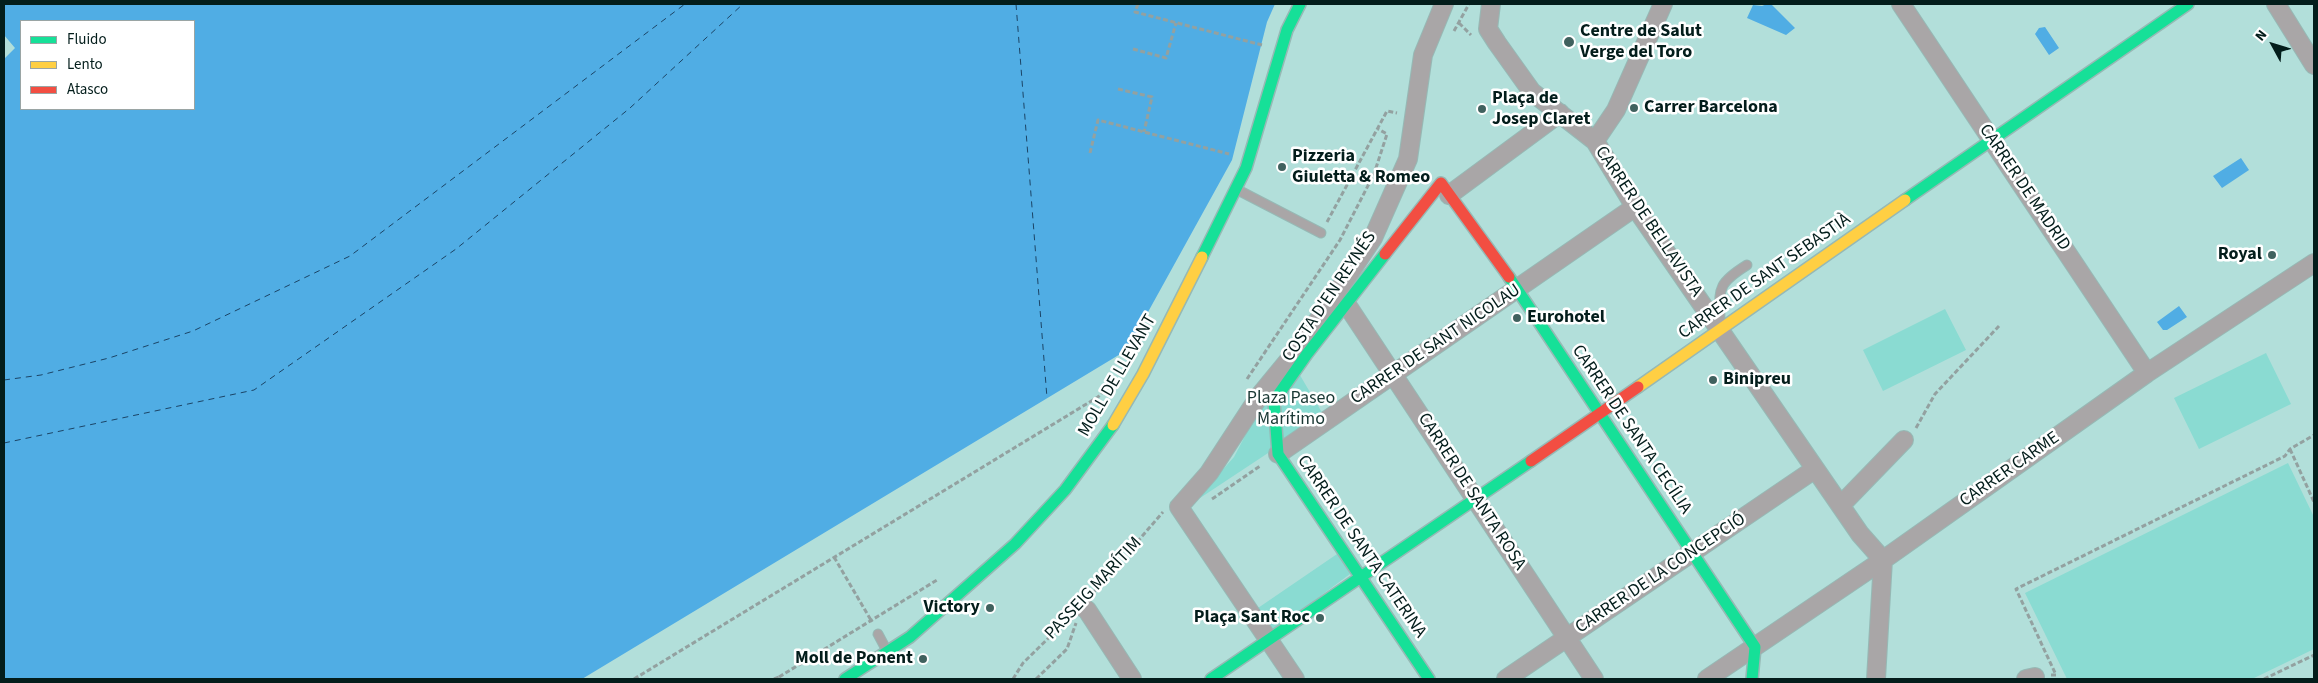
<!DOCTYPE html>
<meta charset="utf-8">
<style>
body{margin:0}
#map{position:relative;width:2318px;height:683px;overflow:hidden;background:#b2dfda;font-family:"Source Sans 3",sans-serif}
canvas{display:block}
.frame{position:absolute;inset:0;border:5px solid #031d1b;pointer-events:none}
.legend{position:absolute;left:20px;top:20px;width:175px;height:90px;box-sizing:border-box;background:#fff;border:1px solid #9aa5a4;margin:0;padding:6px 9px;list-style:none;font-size:15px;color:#031d1b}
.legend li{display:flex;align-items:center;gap:10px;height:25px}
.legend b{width:25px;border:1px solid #9aa5a4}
.north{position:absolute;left:2248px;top:20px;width:50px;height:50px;-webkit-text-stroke:4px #fff;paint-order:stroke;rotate:309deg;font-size:14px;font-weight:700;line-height:20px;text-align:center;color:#031d1b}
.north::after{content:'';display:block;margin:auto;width:18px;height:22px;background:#031d1b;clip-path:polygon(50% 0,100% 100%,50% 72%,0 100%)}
</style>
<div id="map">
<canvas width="2318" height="683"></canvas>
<div class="frame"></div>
<ul class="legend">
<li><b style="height:6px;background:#16e098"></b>Fluido</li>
<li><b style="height:6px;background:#ffcf43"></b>Lento</li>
<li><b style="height:6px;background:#f24e42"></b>Atasco</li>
</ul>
<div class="north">N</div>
</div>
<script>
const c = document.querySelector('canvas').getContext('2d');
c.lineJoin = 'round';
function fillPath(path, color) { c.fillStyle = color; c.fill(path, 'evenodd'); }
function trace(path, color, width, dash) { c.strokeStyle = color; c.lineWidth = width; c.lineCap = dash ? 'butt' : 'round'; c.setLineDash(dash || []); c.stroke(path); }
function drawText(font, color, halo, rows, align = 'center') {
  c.font = font + ' "Source Sans 3",sans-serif'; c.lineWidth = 5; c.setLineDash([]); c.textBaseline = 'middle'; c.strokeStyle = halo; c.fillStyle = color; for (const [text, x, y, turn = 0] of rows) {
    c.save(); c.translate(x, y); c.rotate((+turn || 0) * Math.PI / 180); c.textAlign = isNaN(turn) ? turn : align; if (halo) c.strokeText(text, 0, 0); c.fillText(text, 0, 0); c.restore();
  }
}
const green = new Path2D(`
 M1945 309 1966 350 1883 391 1863 350Z
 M2266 353 2291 404 2199 449 2174 398Z
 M1294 365 1324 416 1194 502 1234 457 1257 413Z
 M2288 463 2314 517V649L2252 679H2067L2025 593Z
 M1340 552 1350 574 1267 636 1258 608Z`);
const water = new Path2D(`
 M4 4H1275L1267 22 1232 160 1127 350 582 679H4V59L15 48 4 35ZM194 21V109H21V21Z
 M1767 4H1771L1795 28 1786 35 1747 18 1753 5 1762 6Z
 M2045 27 2059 48 2049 55 2035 34 2039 28Z
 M2241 158 2249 170 2222 188 2213 176Z
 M2179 306 2187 317 2167 330H2163L2157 322Z`);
const ferry = new Path2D(`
 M1016 4 1047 398
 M4 380 41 375 109 358 193 331 350 256 685 4
 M4 443 254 390 456 249 630 108 743 4`);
const path = new Path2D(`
 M1138 4 1135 12 1262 45
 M1459 23 1471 35
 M1454 31 1469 4
 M1133 49 1166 58 1176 23
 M1118 89 1152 97 1144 132
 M1090 153 1098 120 1229 154
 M1327 222 1387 111 1397 113
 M1247 379 1340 240 1374 174 1387 134 1378 129
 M1916 428 1935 394 1999 326
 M2290 449 2314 502
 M1212 499 1260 466
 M834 557 872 622
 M1093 593 1163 512
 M2051 675H2056L2016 589 2285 456 2290 449 2314 435
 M779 677 937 580
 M634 679 1098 397 1111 383
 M774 679 779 677V679
 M1013 679 1023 663 1070 617
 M1036 679 1067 649 1076 623
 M2264 679 2314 655`);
const lane = new Path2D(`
 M1236 189 1321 233
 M1720 325C1720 289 1715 285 1747 265
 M878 634 887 651`);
const street = new Path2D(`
 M1491 4 1488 29 1497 43 1532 92 1595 141 1635 207 1860 534 1883 560 1876 679
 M1901 4 2147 373
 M2276 4 2314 65
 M1595 141 1616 110 1663 4
 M1449 195 1560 113
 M1347 305 1594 679
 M1278 454 1635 207
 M1841 505 1904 440
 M1179 507 1209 473 1260 395 1302 344 1373 238 1408 159 1423 55 1444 4
 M1179 507 1295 679
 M1081 606 1087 610 1132 679
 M1506 679 1815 469
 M1707 679 1883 560 2147 373 2314 263
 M2026 679 2035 677`);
const fast = new Path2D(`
 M1905 200 2188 4
 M1385 254 1307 354 1274 401 1278 454 1429 679
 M1202 257 1246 168 1287 30 1300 4
 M1509 277 1755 647 1752 679
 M845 679 910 637 1015 544 1065 490 1113 425
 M1211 679 1531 461`);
const slow = new Path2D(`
 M1638 387 1905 200
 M1113 425 1143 374 1202 257`);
const jam = new Path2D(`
 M1385 254 1441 183 1509 277
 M1531 461 1638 387`);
const markers = [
 [1569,42,6,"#40615e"],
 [1634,108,5,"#40615e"],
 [1482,109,5,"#40615e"],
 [1282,167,5,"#40615e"],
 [2272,255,5,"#40615e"],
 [1517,318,5,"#40615e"],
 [1713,380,5,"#40615e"],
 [990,608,5,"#40615e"],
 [1320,618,5,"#40615e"],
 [923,659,5,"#40615e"]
];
const poiNames = [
 ["Centre de Salut",1580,32],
 ["Verge del Toro",1580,53],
 ["Plaça de",1492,99],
 ["Josep Claret",1492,120],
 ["Carrer Barcelona",1644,108],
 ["Pizzeria",1292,157],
 ["Giuletta & Romeo",1292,178],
 ["Royal",2262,255,"right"],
 ["Eurohotel",1527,318],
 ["Binipreu",1723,380],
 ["Victory",980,608,"right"],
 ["Plaça Sant Roc",1310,618,"right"],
 ["Moll de Ponent",913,659,"right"]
];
const streetNames = [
 ["CARRER DE MADRID",2024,188,56],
 ["CARRER DE BELLAVISTA",1648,222,56],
 ["CARRER DE SANT SEBASTIÀ",1765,277,-35],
 ["COSTA D'EN REYNÉS",1330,297,-56],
 ["CARRER DE SANT NICOLAU",1436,345,-34],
 ["MOLL DE LLEVANT",1118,376,-60],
 ["CARRER DE SANTA CECÍLIA",1631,430,56],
 ["CARRER CARME",2010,470,-35],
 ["CARRER DE SANTA ROSA",1471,492,57],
 ["CARRER DE SANTA CATERINA",1361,547,56],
 ["CARRER DE LA CONCEPCIÓ",1661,574,-34],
 ["PASSEIG MARÍTIM",1094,589,-47]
];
const parkNames = [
 ["Plaza Paseo",1291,399],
 ["Marítimo",1291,420]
];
fillPath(green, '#8adbd2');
fillPath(water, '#50ade4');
trace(ferry, '#1b4466', 1, [6, 5]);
trace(lane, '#96b9b5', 11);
trace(street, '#96b9b5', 20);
trace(fast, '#96b9b5', 14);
trace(slow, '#96b9b5', 14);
trace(jam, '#96b9b5', 14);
trace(path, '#93a1a0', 3, [5, 2.5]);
trace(lane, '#a9a6a7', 9);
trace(street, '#a9a6a7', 18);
trace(fast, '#16e098', 11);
trace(slow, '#ffcf43', 11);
trace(jam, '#f24e42', 11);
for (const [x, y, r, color] of markers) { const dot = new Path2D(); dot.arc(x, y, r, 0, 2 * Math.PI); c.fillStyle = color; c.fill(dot); trace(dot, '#fff', 2); }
drawText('bold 18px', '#031d1b', '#fff', poiNames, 'left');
drawText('18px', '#031d1b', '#fff', streetNames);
drawText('18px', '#183733', '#fff', parkNames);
</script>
